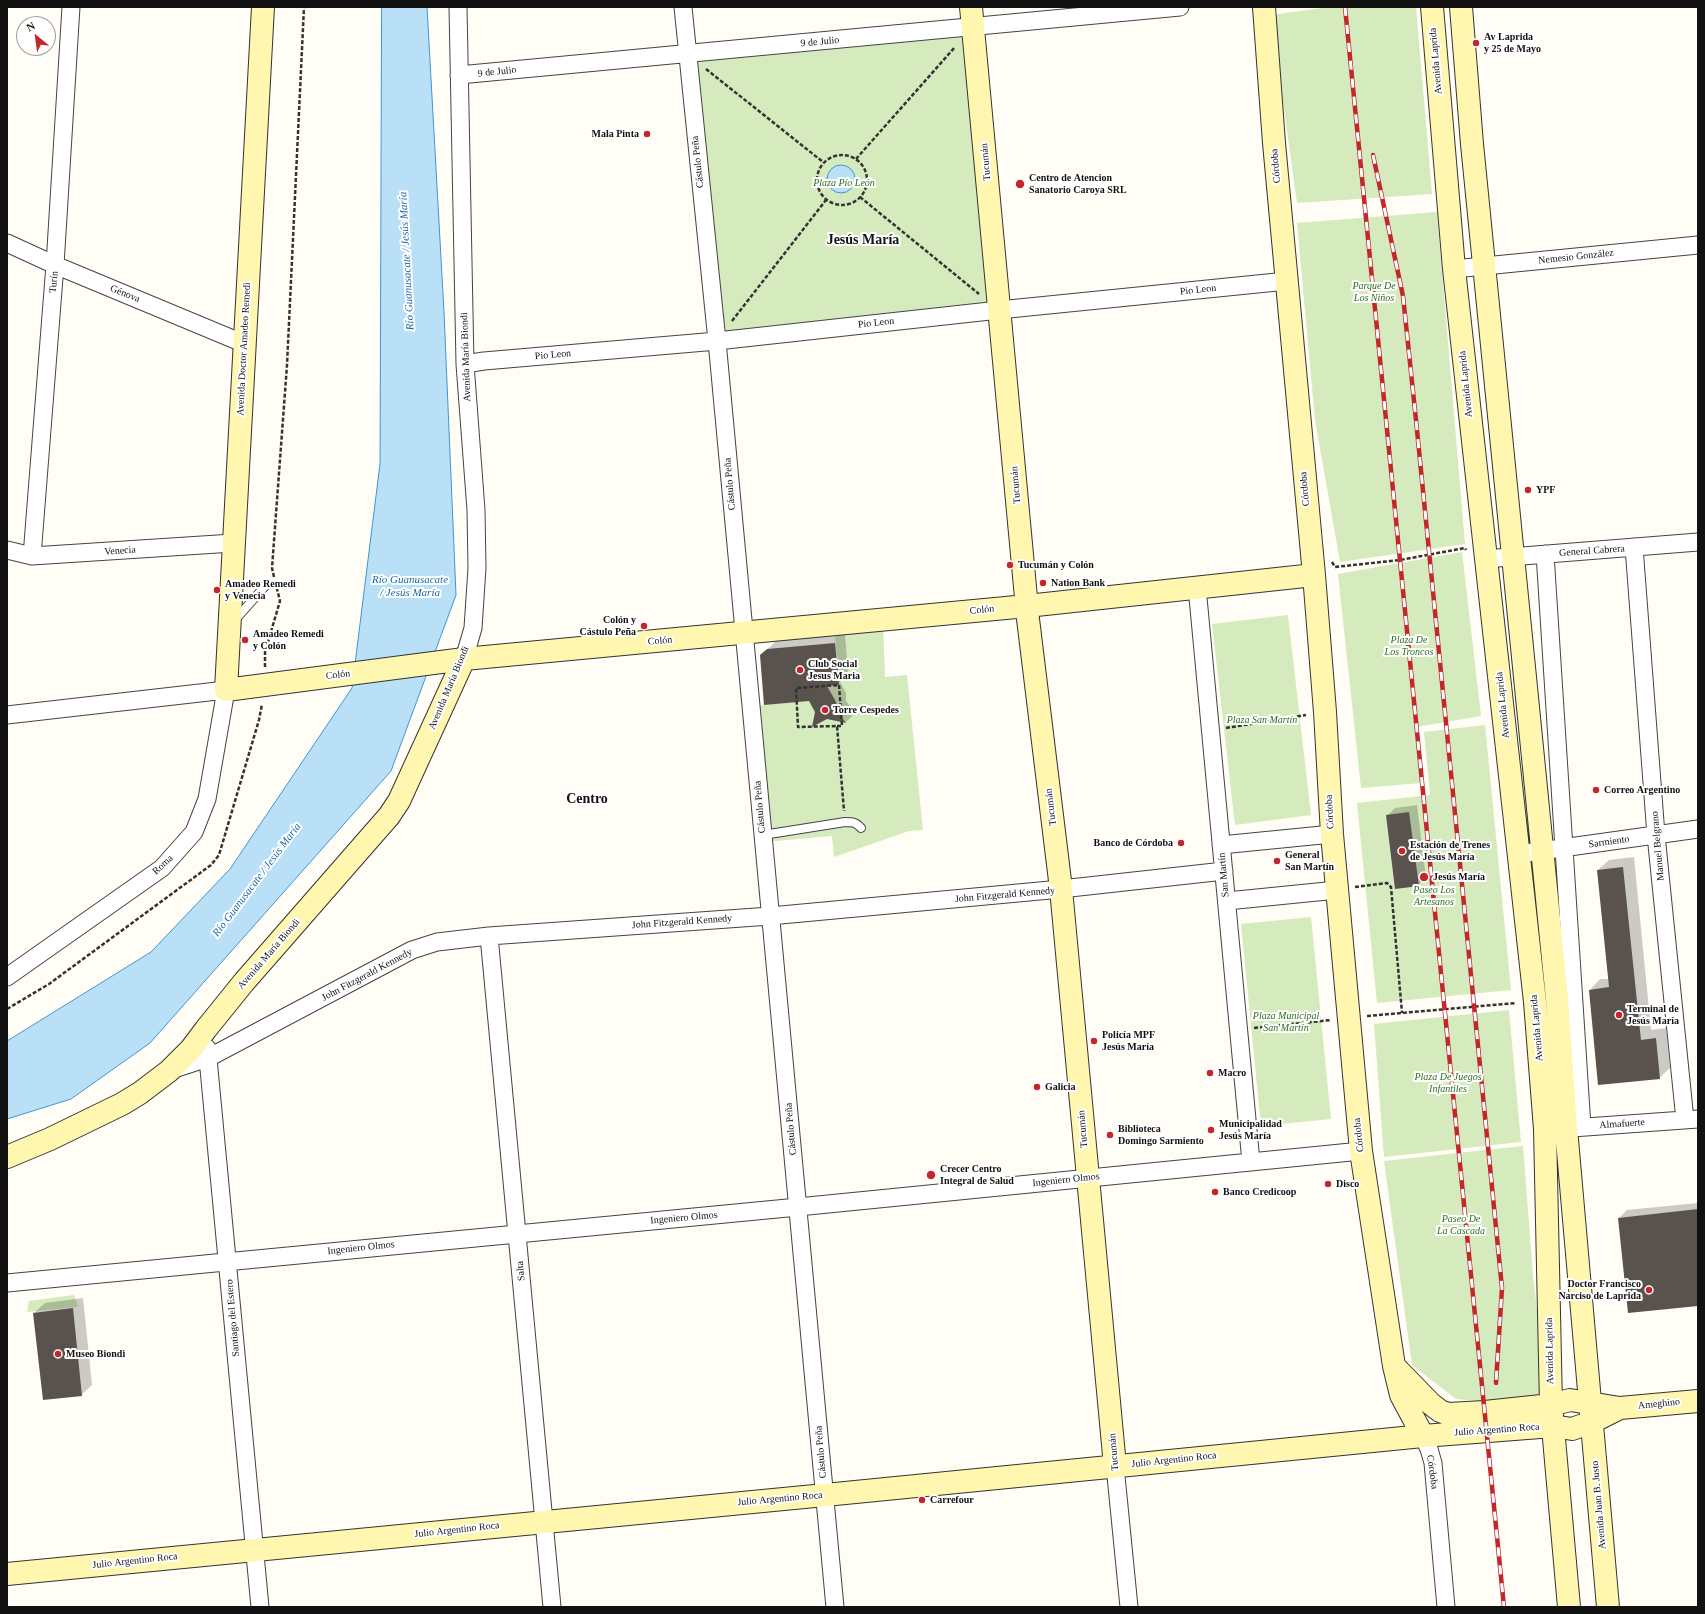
<!DOCTYPE html>
<meta charset="utf-8">
<style>
body{margin:0}
#map{position:relative;width:1705px;height:1614px;overflow:hidden;background:#fffdf5;font-family:Georgia,serif}
canvas{display:block}
.frame{position:absolute;inset:0;border:8px solid #111;pointer-events:none}
.north{position:absolute;left:16px;top:16px;width:40px;height:40px;box-sizing:border-box;background:#fff;border:1px solid #a0a0a0;border-radius:50%;rotate:331deg;font-size:11px;font-weight:700;line-height:16px;text-align:center;color:#111}
.north::after{content:'';display:block;margin:auto;width:14px;height:18px;background:#c4262e;clip-path:polygon(50% 0,100% 100%,50% 72%,0 100%)}
</style>
<div id="map">
<canvas width="1705" height="1614"></canvas>
<div class="frame"></div>
<div class="north">N</div>
</div>
<script>
const c = document.querySelector('canvas').getContext('2d');
c.lineJoin = 'round';
function fillPath(path, color) { c.fillStyle = color; c.fill(path, 'evenodd'); }
function trace(path, color, width, dash) { c.strokeStyle = color; c.lineWidth = width; c.lineCap = dash ? 'butt' : 'round'; c.setLineDash(dash || []); c.stroke(path); }
function drawText(font, color, halo, rows, align = 'center') {
  c.font = font + ' Georgia,serif'; c.lineWidth = 4; c.setLineDash([]); c.textBaseline = 'middle'; c.strokeStyle = halo; c.fillStyle = color; for (const [text, x, y, turn = 0] of rows) {
    c.save(); c.translate(x, y); c.rotate((+turn || 0) * Math.PI / 180); c.textAlign = isNaN(turn) ? turn : align; if (halo) c.strokeText(text, 0, 0); c.fillText(text, 0, 0); c.restore();
  }
}
const green = new Path2D(`
 M1330 7H1416L1432 194 1297 203 1271 15Z
 M973 28 999 310 717 341 687 53Z
 M1437 212 1465 544 1340 562 1315 420 1297 223Z
 M1462 552 1481 716 1416 727 1421 783 1361 788 1338 574Z
 M1288 615 1311 815 1235 825 1212 624Z
 M883 620 885 677 907 675 923 830 909 831 834 857 832 836 764 842 751 706 794 702 793 689 839 685 834 624Z
 M1485 725 1511 990 1377 1003 1357 803 1430 795 1424 732Z
 M1311 917 1331 1119 1261 1126 1241 924Z
 M1509 1010 1521 1142 1384 1157 1374 1024Z
 M1523 1146 1533 1275 1547 1398 1490 1402 1456 1399 1412 1365 1384 1161Z
 M74 1295 78 1307 27 1312 29 1301Z`);
const water = new Path2D(`
 M382 7H427L444 312 456 595 391 771 150 1043 71 1099 7 1119V1041L151 952 230 869 352 688 380 464Z
 M827 179a14 14 0 1 1 28 0a14 14 0 1 1-28 0Z`);
const shadow = new Path2D(`
 M845 634 848 674 840 682 846 693V701L855 713 846 722 827 717 816 712 810 700 762 655 778 639Z
 M1417 805 1426 878 1418 885 1387 816 1395 808Z
 M1634 857 1651 1030 1666 1028 1670 1068 1659 1078 1590 990 1600 979H1609L1598 870 1609 860Z
 M1698 1203V1305L1619 1218 1627 1210Z
 M83 1298 92 1385 81 1395 34 1313 45 1303Z`);
const building = new Path2D(`
 M835 643 839 685 827 686 836 702 837 711 846 723 827 719 812 727 815 712 809 701 764 705 760 655 767 649Z
 M1409 812 1419 886 1395 889 1386 815Z
 M1623 867 1641 1040 1656 1038 1660 1079 1598 1085 1589 990 1609 987 1597 870Z
 M1698 1209V1306L1628 1313 1618 1218Z
 M73 1308 82 1396 43 1400 33 1313Z`);
const path = new Path2D(`
 M706 69 823 162
 M817 180a25 25 0 1 1 50 0a25 25 0 1 1-50 0Z
 M856 159 955 47
 M860 197 979 294
 M732 321 826 200
 M1332 562 1335 567 1400 560 1465 548 1466 550
 M274 577 272 568 287 365 304 7
 M265 667V652L280 601 277 589
 M837 726H842L839 685 796 688 798 727 837 726 844 811
 M1226 728 1306 715
 M1355 887 1387 883 1391 887 1402 1013
 M7 1009 49 984 211 865 219 855 259 720 262 704
 M1367 1016 1516 1003
 M1254 1028 1331 1020`);
const lane = new Path2D(`
 M234 621 266 585
 M763 835 845 822C852 822 856 822 861 828`);
const street = new Path2D(`
 M458 7 465 364 476 510 477 568 473 628 464 659
 M683 7 717 341 835 1607
 M459 75 1180 7
 M7 243 55 265 245 344
 M1454 269 1698 245
 M465 364 484 361 717 341 999 310 1287 281
 M1634 547 1656 835 1685 1120
 M7 550 32 556 233 543
 M1545 554 1582 1127
 M32 556 55 265 71 7
 M1485 559 1698 542
 M1197 587 1251 1162
 M7 715 226 690 207 799 194 832 162 868 7 977
 M1221 845 1332 834
 M1519 854 1698 829
 M1227 901 1337 890
 M489 936 552 1607
 M207 1048 260 1607
 M171 1070 208 1058 412 950 437 942 489 936 770 916 1061 889 1224 871
 M1572 1128 1698 1119
 M7 1283 798 1207 1361 1151
 M1423 1436 1429 1449 1433 1463 1446 1607
 M1115 1466 1129 1607`);
const secondary = new Path2D(`
 M263 7 226 690 464 659 1027 606 1314 575
 M971 7 1028 619 1061 889 1115 1466
 M1264 7 1274 143 1314 575 1325 712 1332 834 1361 1151 1394 1366 1401 1395 1423 1436
 M1432 7 1454 269 1535 1002 1545 1129 1551 1405 1569 1607
 M1461 7 1472 144 1557 999 1566 1128 1608 1607
 M7 1157 50 1139 122 1104 140 1093 169 1071 191 1049 206 1029 244 982 389 816 399 801 464 659
 M1396 1368 1431 1404 1440 1411 1448 1414 1485 1412 1551 1405 1570 1400 1620 1408 1698 1401
 M7 1574 825 1495 1423 1436 1553 1426 1572 1429 1592 1422 1620 1408`);
const rail = new Path2D(`
 M1345 7 1504 1607
 M1373 155 1403 296 1416 420 1502 1288 1496 1383`);
const markers = [
 [1476,43,4,"#c4262e"],
 [647,134,4,"#c4262e"],
 [1020,184,5,"#c4262e"],
 [1528,490,4,"#c4262e"],
 [1010,565,4,"#c4262e"],
 [1043,583,4,"#c4262e"],
 [217,590,4,"#c4262e"],
 [644,626,4,"#c4262e"],
 [245,640,4,"#c4262e"],
 [800,670,4,"#c4262e"],
 [825,710,4,"#c4262e"],
 [1596,790,4,"#c4262e"],
 [1181,843,4,"#c4262e"],
 [1402,851,4,"#c4262e"],
 [1277,861,4,"#c4262e"],
 [1424,877,5,"#c4262e"],
 [1619,1015,4,"#c4262e"],
 [1094,1041,4,"#c4262e"],
 [1210,1073,4,"#c4262e"],
 [1037,1087,4,"#c4262e"],
 [1211,1130,4,"#c4262e"],
 [1110,1135,4,"#c4262e"],
 [931,1175,5,"#c4262e"],
 [1328,1184,4,"#c4262e"],
 [1215,1192,4,"#c4262e"],
 [1649,1290,4,"#c4262e"],
 [58,1354,4,"#c4262e"],
 [922,1500,4,"#c4262e"]
];
const poiNames = [
 ["Av Laprida",1484,37],
 ["y 25 de Mayo",1484,49],
 ["Mala Pinta",639,134,"right"],
 ["Centro de Atencion",1029,178],
 ["Sanatorio Caroya SRL",1029,190],
 ["YPF",1536,490],
 ["Tucumán y Colón",1018,565],
 ["Nation Bank",1051,583],
 ["Amadeo Remedi",225,584],
 ["y Venecia",225,596],
 ["Colón y",636,620,"right"],
 ["Cástulo Peña",636,632,"right"],
 ["Amadeo Remedi",253,634],
 ["y Colón",253,646],
 ["Club Social",808,664],
 ["Jesus Maria",808,676],
 ["Torre Cespedes",833,710],
 ["Correo Argentino",1604,790],
 ["Banco de Córdoba",1173,843,"right"],
 ["Estación de Trenes",1410,845],
 ["de Jesús María",1410,857],
 ["General",1285,855],
 ["San Martín",1285,867],
 ["Jesús María",1433,877],
 ["Terminal de",1627,1009],
 ["Jesús María",1627,1021],
 ["Policía MPF",1102,1035],
 ["Jesús María",1102,1047],
 ["Macro",1218,1073],
 ["Galicia",1045,1087],
 ["Municipalidad",1219,1124],
 ["Jesús María",1219,1136],
 ["Biblioteca",1118,1129],
 ["Domingo Sarmiento",1118,1141],
 ["Crecer Centro",940,1169],
 ["Integral de Salud",940,1181],
 ["Disco",1336,1184],
 ["Banco Credicoop",1223,1192],
 ["Doctor Francisco",1641,1284,"right"],
 ["Narciso de Laprida",1641,1296,"right"],
 ["Museo Biondi",66,1354],
 ["Carrefour",930,1500]
];
const streetNames = [
 ["9 de Julio",820,42,-5],
 ["Avenida Laprida",1436,61,-95],
 ["9 de Julio",497,72,-6],
 ["Cástulo Peña",698,162,-96],
 ["Tucumán",986,162,-95],
 ["Córdoba",1276,166,-95],
 ["Nemesio González",1576,257,-6],
 ["Turín",54,282,-85],
 ["Pio Leon",1198,290,-6],
 ["Génova",125,294,22],
 ["Pio Leon",876,323,-6],
 ["Avenida Doctor Amadeo Remedi",244,349,-87],
 ["Pio Leon",553,355,-5],
 ["Avenida María Biondi",466,357,-92],
 ["Avenida Laprida",1466,384,-96],
 ["Cástulo Peña",730,484,-95],
 ["Tucumán",1016,485,-95],
 ["Córdoba",1305,489,-95],
 ["Venecia",120,551,-4],
 ["General Cabrera",1592,551,-4],
 ["Colón",982,610,-6],
 ["Colón",660,641,-5],
 ["Colón",338,675,-7],
 ["Avenida María Biondi",449,688,-67],
 ["Avenida Laprida",1503,705,-96],
 ["Cástulo Peña",760,807,-95],
 ["Tucumán",1051,807,-97],
 ["Córdoba",1330,812,-93],
 ["Sarmiento",1609,842,-8],
 ["Manuel Belgrano",1658,846,-95],
 ["Roma",163,865,-43],
 ["San Martín",1224,875,-95],
 ["John Fitzgerald Kennedy",1005,895,-5],
 ["John Fitzgerald Kennedy",682,922,-4],
 ["Avenida María Biondi",269,954,-49],
 ["John Fitzgerald Kennedy",367,975,-28],
 ["Avenida Laprida",1537,1028,-95],
 ["Almafuerte",1622,1124,-4],
 ["Cástulo Peña",791,1129,-95],
 ["Tucumán",1083,1129,-95],
 ["Córdoba",1359,1135,-96],
 ["Ingeniero Olmos",1066,1180,-6],
 ["Ingeniero Olmos",684,1218,-5],
 ["Ingeniero Olmos",361,1248,-6],
 ["Salta",521,1271,-95],
 ["Santiago del Estero",233,1318,-95],
 ["Avenida Laprida",1550,1351,-91],
 ["Ameghino",1659,1404,-6],
 ["Julio Argentino Roca",1497,1430,-4],
 ["Cástulo Peña",821,1452,-95],
 ["Tucumán",1114,1452,-95],
 ["Julio Argentino Roca",1174,1460,-6],
 ["Córdoba",1432,1472,82],
 ["Julio Argentino Roca",780,1499,-5],
 ["Avenida Juan B. Justo",1599,1505,-95],
 ["Julio Argentino Roca",457,1530,-6],
 ["Julio Argentino Roca",135,1561,-6]
];
const parkNames = [
 ["Plaza Pío León",844,183],
 ["Parque De",1374,286],
 ["Los Niños",1374,298],
 ["Plaza De",1409,640],
 ["Los Troncos",1409,652],
 ["Plaza San Martín",1262,720],
 ["Paseo Los",1434,890],
 ["Artesanos",1434,902],
 ["Plaza Municipal",1286,1016],
 ["San Martín",1286,1028],
 ["Plaza De Juegos",1448,1077],
 ["Infantiles",1448,1089],
 ["Paseo De",1461,1219],
 ["La Cascada",1461,1231]
];
const waterNames = [
 ["Río Guanusacate / Jesús María",407,261,-93],
 ["Río Guanusacate",410,580],
 ["/ Jesús María",410,593],
 ["Río Guanusacate / Jesús María",257,880,-53]
];
const districtNames = [
 ["Jesús María",863,240],
 ["Centro",587,799]
];
fillPath(green, '#d5ebbd');
fillPath(water, '#b9e0f7');
trace(water, '#3f96cf', 1);
fillPath(shadow, '#0003');
fillPath(building, '#5a524d');
trace(lane, '#444', 10);
trace(street, '#444', 19);
trace(secondary, '#333', 24);
trace(path, '#333', 2.5, [4, 2]);
trace(lane, '#fff', 8);
trace(street, '#fff', 17);
trace(secondary, '#fff6b0', 22);
trace(rail, '#c4262e', 4.5);
trace(rail, '#fff', 3, [9]);
for (const [x, y, r, color] of markers) { const dot = new Path2D(); dot.arc(x, y, r, 0, 2 * Math.PI); c.fillStyle = color; c.fill(dot); trace(dot, '#fff', 1.5); }
drawText('bold 10px', '#111', '#fff', poiNames, 'left');
drawText('10px', '#111', '#fff', streetNames);
drawText('italic 10px', '#2f6b1f', '#fff', parkNames);
drawText('italic 11px', '#1768a6', '#fff', waterNames);
drawText('bold 14px', '#111', '#fff', districtNames);
</script>
